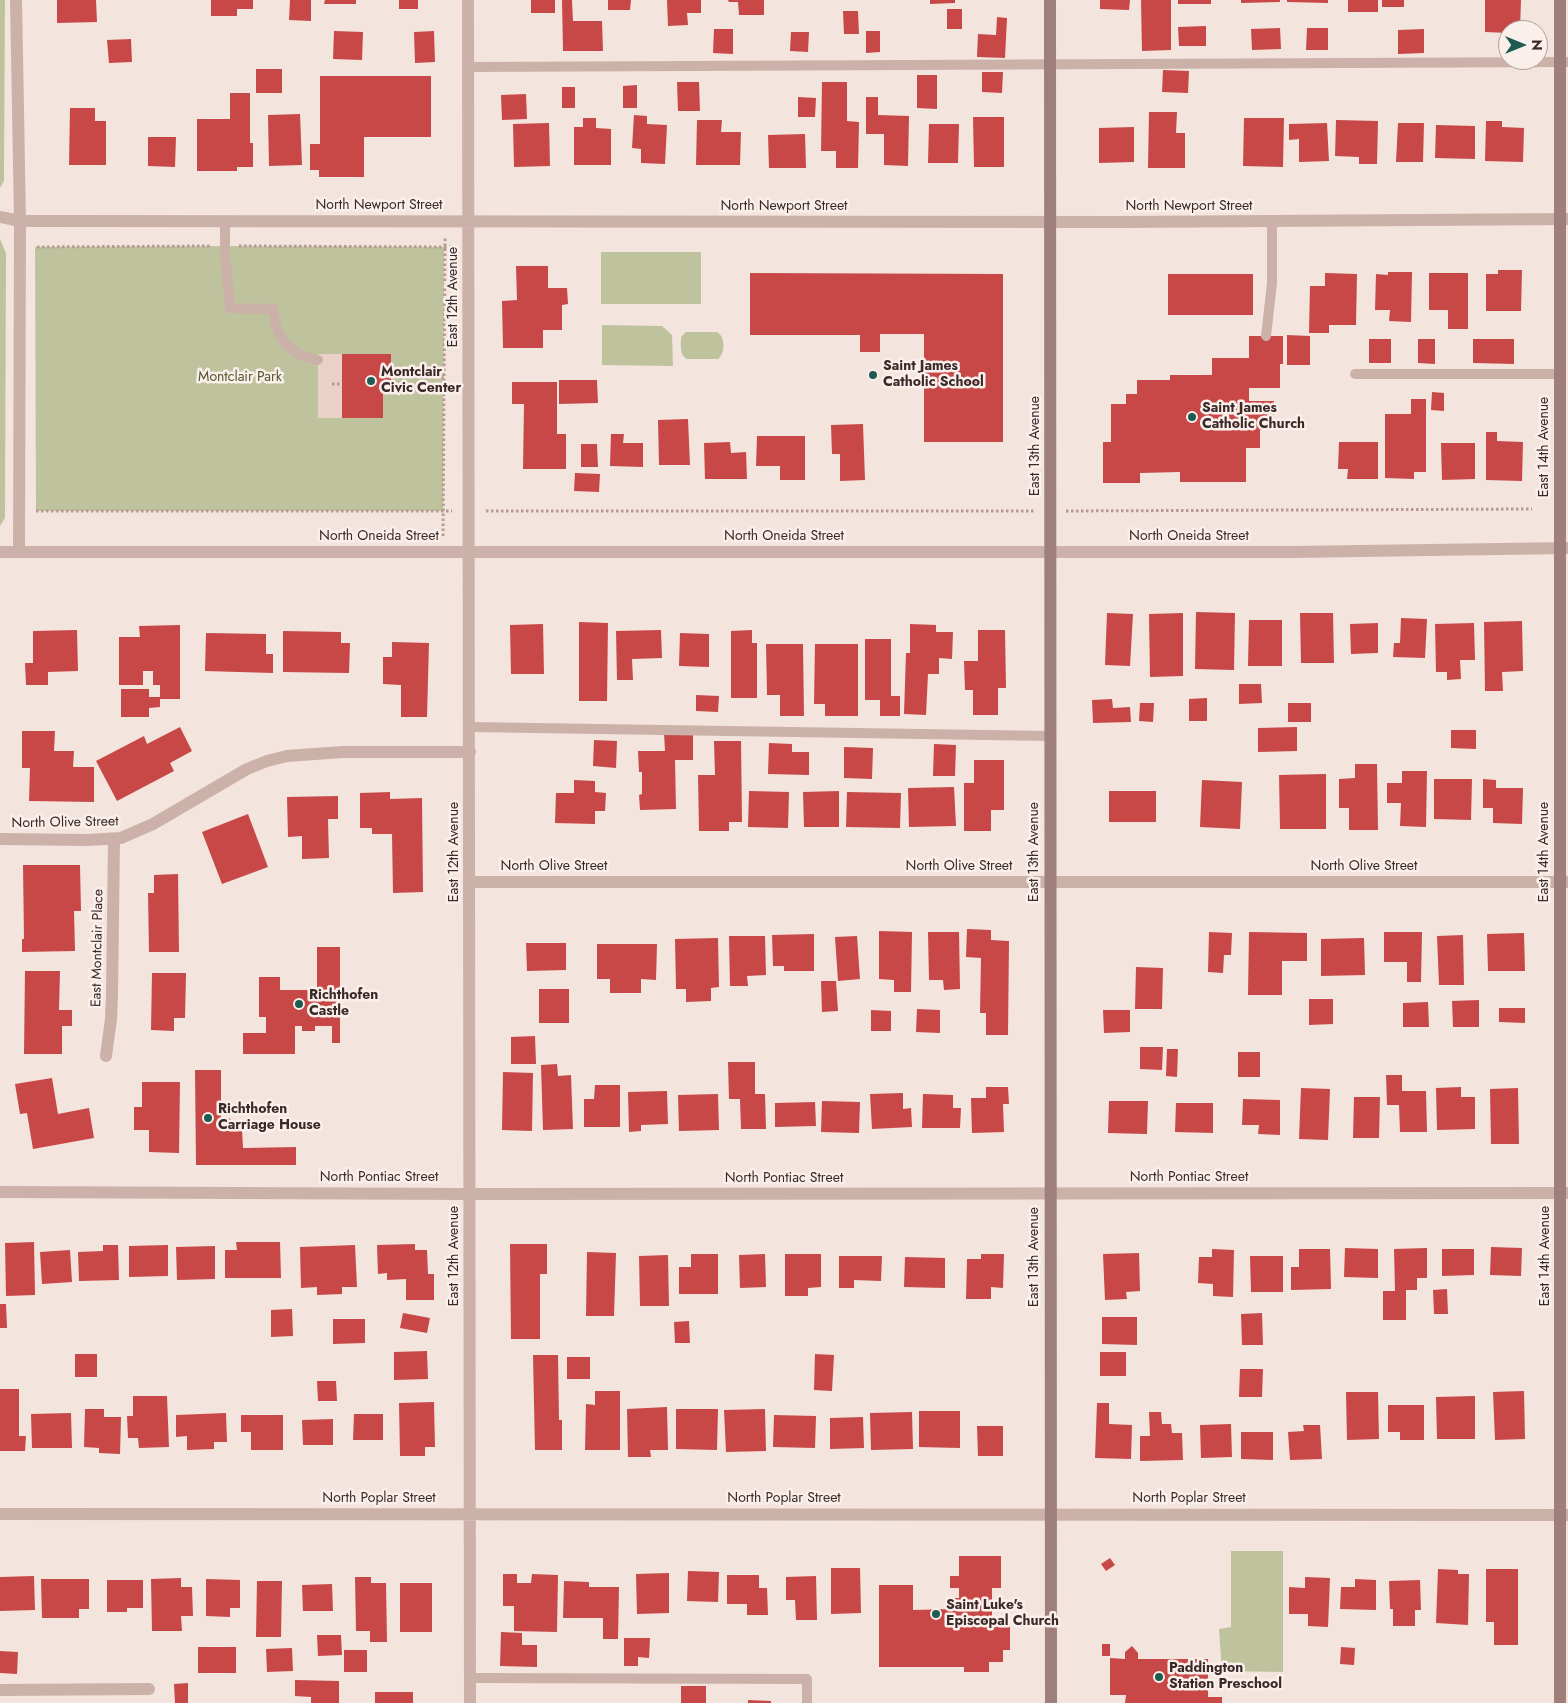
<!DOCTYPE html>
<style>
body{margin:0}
#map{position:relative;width:1568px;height:1703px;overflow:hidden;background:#f3e4de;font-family:Jost,sans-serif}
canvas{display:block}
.north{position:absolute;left:1498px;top:20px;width:50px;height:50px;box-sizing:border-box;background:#faefea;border:1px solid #ada09d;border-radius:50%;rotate:90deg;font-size:14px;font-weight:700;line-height:20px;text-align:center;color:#392a29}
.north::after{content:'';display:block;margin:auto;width:18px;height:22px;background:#1e5b51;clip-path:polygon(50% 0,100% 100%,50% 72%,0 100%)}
</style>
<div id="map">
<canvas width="1568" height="1703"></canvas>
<div class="north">N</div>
</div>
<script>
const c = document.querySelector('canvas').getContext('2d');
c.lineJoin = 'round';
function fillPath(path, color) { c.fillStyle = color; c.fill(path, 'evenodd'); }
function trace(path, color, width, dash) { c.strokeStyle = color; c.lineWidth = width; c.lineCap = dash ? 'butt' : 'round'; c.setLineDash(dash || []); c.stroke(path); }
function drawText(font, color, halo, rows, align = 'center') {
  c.font = font + ' Jost,sans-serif'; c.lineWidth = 5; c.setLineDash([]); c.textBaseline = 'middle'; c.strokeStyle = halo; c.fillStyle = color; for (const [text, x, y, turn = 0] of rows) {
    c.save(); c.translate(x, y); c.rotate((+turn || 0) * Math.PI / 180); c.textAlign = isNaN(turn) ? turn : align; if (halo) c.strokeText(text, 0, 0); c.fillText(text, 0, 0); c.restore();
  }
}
const green = new Path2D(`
 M0 0H5L4 172V181L0 188Z
 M0 239 6 253 5 511V518L0 526Z
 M225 246 444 247 443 511H36L35 247Z
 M601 252H701V304H601Z
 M602 325 662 326 672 335 673 366 602 365Z
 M686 332H717C725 336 726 353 718 359H687C679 355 681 345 681 337Z
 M1231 1551H1283V1672L1222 1671 1219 1629 1231 1627Z`);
const plaza = new Path2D(`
 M318 354H342V418H318Z`);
const building = new Path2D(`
 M57 0H96L97 22 57 23Z
 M211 0H253V9H237V16H211Z
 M290 0H311V21L289 20Z
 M325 0H356V4H324Z
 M399 0H418V9H399Z
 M531 0H555V13H531Z
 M562 0H572L573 21H602L603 51H563Z
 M608 0H631L630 10H608Z
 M667 0H701V13H687L688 25 668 26Z
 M728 0H764V15H739L738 2H729Z
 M930 0H955V3L930 4Z
 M1100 0H1130L1129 10 1100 9Z
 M1141 0H1171V50L1142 51Z
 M1178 0H1211V4H1178Z
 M1241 0H1280V2L1241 3Z
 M1287 0H1328V3L1287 2Z
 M1348 0H1378V12H1348Z
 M1382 0H1404V7H1382Z
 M1485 0H1521L1520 30H1508V33L1485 32Z
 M947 9H962V29H947Z
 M843 11H858L859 34H844Z
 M997 17 1007 18 1005 58 977 57 978 34 996 35Z
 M1206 26V46H1179L1178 27Z
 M1280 28 1281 49 1252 50 1251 29Z
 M1307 28H1328V50H1306Z
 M714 29H733V54L713 53Z
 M1424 29V53L1398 54V30Z
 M334 31 363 32 362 60 333 59Z
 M434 31 435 62 415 63 414 32Z
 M866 31H880V52L866 53Z
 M791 32H809L808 52 790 51Z
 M131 39 132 62 109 63 107 40Z
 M256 69H282V93H256Z
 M1163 70 1189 71 1188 93 1162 92Z
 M982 72H1003L1002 93 982 92Z
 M917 75H937V109L917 108Z
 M320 76H431V137H364V177H319V170H310V144H320Z
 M677 82H699L700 111H678Z
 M822 82H847V121L859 122 858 168H836V151H821Z
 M637 85V108H623V86Z
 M562 87H575V108H562Z
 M230 93H250V143H253V167H237V171H197V119H230Z
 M526 94 527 119 502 120 501 95Z
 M798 97 816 98 815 117H798Z
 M866 97H878V115L909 116 908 166 884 165V134H866Z
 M70 108H95V121H106V165H69Z
 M1149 112H1177L1176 133H1185V168H1148Z
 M300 114 302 165 269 166 268 115Z
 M634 115 647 116V124L667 125 665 164 641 163V149L632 148Z
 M973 117H1004V167H974Z
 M583 118H596V128L611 129V165H574V127H583Z
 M1244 118H1284L1283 167 1243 166Z
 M697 120H722L721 132H741L740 165H696Z
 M1336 120 1378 121 1377 164H1359V157L1335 156Z
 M1486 121H1502V127L1524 128 1523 162 1485 161Z
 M549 123 550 166 514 167 513 124Z
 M1327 123 1329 161 1299 162V139L1289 140V124Z
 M1398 123H1424L1423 162H1396Z
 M929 124H959L958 163H928Z
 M1436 125 1475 126V159L1435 158Z
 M1134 127V162L1099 163V128Z
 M805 134 806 168H769L768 135Z
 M148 137H176L175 167 148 166Z
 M516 266H548V288H567L568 304 562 305V330H543V348H503L502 301 517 300Z
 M1498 270H1522L1521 311H1486V274H1498Z
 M1388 272H1412L1411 322 1389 321 1390 310H1375L1376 274 1388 275Z
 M750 273 1003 274V442H924V334H880V352H860V335H750Z
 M1325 273 1357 274 1356 325H1329V333H1309L1310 286H1325Z
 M1429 273H1468V329H1448V310H1429Z
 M1168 274H1253V315H1168Z
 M1287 335 1310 336V365H1287Z
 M1249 336H1283V364H1280V388H1249V401H1274V430H1260V448H1246V482H1180V472L1140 473V483H1103V442H1111V404H1126V394H1137V380H1170V375H1212V358H1249Z
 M1369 339H1391V363H1369Z
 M1418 339H1435V364L1418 363Z
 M1473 339H1514V364L1473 363Z
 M342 354H391V387H383V418H342Z
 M559 380H597L598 403 559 404Z
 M512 382H557V434H566V469H523L524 404H512Z
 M1432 392 1444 393V411L1431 410Z
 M1411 399H1426V472H1414V479L1385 478V414H1411Z
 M688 419 690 465H659L658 420Z
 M863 424 865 480 840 481V454H832L831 425Z
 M1486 432H1497V441L1523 442 1522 481 1486 480Z
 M611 434H624L623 443H643V467L610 466Z
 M757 436H805V480H780V466H756Z
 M730 442 731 453 746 452 747 479H705L704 443Z
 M1339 442H1378V479H1347L1348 469H1338Z
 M1441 443H1475V479L1442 480Z
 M581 444H597L598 467H581Z
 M575 473 600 474 599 492 574 491Z
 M1196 612 1235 613 1234 670 1195 669Z
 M1107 613 1133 614 1130 666 1105 665Z
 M1183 613V676L1150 677 1149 614Z
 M1300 613H1333L1334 663H1301Z
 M1401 618 1427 619 1425 658 1393 657 1394 643H1400Z
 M1249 620H1282V666H1248Z
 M1522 621 1523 671 1502 672 1503 691H1485L1484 622Z
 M579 622 608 623 607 701H579Z
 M1378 623V653L1351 654 1350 624Z
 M1474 623 1475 660H1460L1461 679 1447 680V672H1436L1435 624Z
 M543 624 544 674H511L510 625Z
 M910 624 936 625V632H953L952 659 939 658V674H928L926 715 904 714 906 653H910Z
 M180 625V699H160V707L149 708V717H121V689H149V697H160V685H153V671H143V685H119V637H140L139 626Z
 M77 630 78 671 48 672V685H26L25 663H33V631Z
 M661 630 662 658 632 659 633 680H617L616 631Z
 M752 630V643H757V698H731V631Z
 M978 630H1005L1006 688H998V715H973V690H965L964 661H978Z
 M283 631 341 632V643H350L349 673 283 672Z
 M206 633 266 634V654H273V673L205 671Z
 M680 633 709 634V667L679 666Z
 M865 639H891V696H900V716H880V700H865Z
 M392 642 429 643 427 717H401V685L383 684V657H392Z
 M766 644H803L804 716H780V695H767Z
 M815 644H858V716H825V704H814Z
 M1239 684H1261L1262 703 1239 704Z
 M696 695 719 696 718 712 696 711Z
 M1207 698V721H1189V699Z
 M1112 699 1113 708 1130 707 1131 722 1093 723 1092 700Z
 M1140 703H1154L1153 722 1139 721Z
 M1288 703H1311V722H1288Z
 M180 727 192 751 170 763 174 771 117 801 96 761 144 736 147 744Z
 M1297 727V751L1258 752V728Z
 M1451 730H1476V749L1451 748Z
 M22 731H55L54 751H74L73 767H94V802L29 801 30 768H22Z
 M664 733H693V760H675L676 809 640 810 639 795 642 794V772H639L638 751H665Z
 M594 740 617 741 616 768 593 766Z
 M714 741H741L742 822H729V831H699L698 775H715Z
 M769 743 792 744V752H809V775L768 774Z
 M934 744 956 745 955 776H933Z
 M844 747 873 748 872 779 844 778Z
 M974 760H1004V810H991V831H964V783H974Z
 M1355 764H1377L1378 830H1349V808H1339V779L1355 778Z
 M1402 771H1427L1426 827 1400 826 1401 803H1387V783H1402Z
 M1326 774V829H1280L1279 775Z
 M1434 779H1472L1471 820 1434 819Z
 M1483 779 1496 780V788H1523L1522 824 1493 823V808H1483Z
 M574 780 595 781V792L606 793 605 811H595V824L555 823 556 793H574Z
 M1202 780 1242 782 1240 829 1200 827Z
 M954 787 956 826 909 827 908 788Z
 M749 791 789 792 788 828 748 827Z
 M839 791V827H804L803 792Z
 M1109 791H1156V822H1109Z
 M390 792V799L422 798 423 892 393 893 392 834H372V828H360V793Z
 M847 792 901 793 900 828 846 827Z
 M338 796V819H328L329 858 302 859V836L288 837 287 797Z
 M248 814 268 867 222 884 202 832Z
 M23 865H80L81 911H74L75 951 22 952V939H24Z
 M178 874 179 952H149L148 893H154V875Z
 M967 929 991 930V940L1009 941 1008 1035H986V1013H980L981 958 966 957Z
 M879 931 912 932 911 992H894V980L879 979Z
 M928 932H959L960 989 944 990 943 980H929Z
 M1209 932 1232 933 1231 955H1224L1223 973 1208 972Z
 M1249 932 1307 933V961H1282V995H1248Z
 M1384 932H1422L1421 982H1407V962H1384Z
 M1524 933 1525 971H1488L1487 934Z
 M814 934V971H784V966H773L772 935Z
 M1463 935 1464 985H1439L1437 936Z
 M729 936H765L766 975 747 976 748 986H730Z
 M857 936 860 979 838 981 835 937Z
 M718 938 719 987 711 988V1001L686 1002V989H676L675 939Z
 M1364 938 1365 975 1321 976V939Z
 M526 943H566V970L527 971Z
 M597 944H657L656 980 641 979V993H610V979H597Z
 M317 947H340V1043H332V1026H315V1031H302V1026H295V1054H243V1033H266V1017H259V977H280V990H317Z
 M1136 967 1163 968 1162 1009H1135Z
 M25 971H60L59 1010H72V1026H62V1054H24Z
 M152 973H186L185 1018H174V1031L151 1030Z
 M821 981H836L838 1011 822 1012Z
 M539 989H569V1023H539Z
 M1309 999H1333V1024L1309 1025Z
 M1479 1000V1027H1453L1452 1001Z
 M1428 1002 1429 1027H1403V1003Z
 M1499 1008H1525V1023L1499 1022Z
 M917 1009 940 1010V1033L916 1032Z
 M871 1010 891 1011V1031H871Z
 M1103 1010H1130V1032L1104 1033Z
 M535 1036 536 1064H511V1037Z
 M1140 1047H1163L1162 1070 1140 1069Z
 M1167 1049H1178L1177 1077 1166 1076Z
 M1238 1052H1260V1077H1238Z
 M728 1062H755V1094H765L766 1129H741L740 1099H729Z
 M557 1064 558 1076 571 1075 573 1129 543 1130 541 1065Z
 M195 1070H221V1118H229L235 1123V1129H242L243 1148 296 1147V1165H196Z
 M503 1072 533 1073 532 1131 502 1130Z
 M1386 1075H1402V1091H1426L1427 1132H1400L1399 1105H1387Z
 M52 1078 58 1114 89 1108 94 1138 33 1149 27 1113 20 1114 15 1084Z
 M142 1082H180L179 1153 149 1152V1130H134V1107H142Z
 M595 1085H620V1127H584V1099H594Z
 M986 1087H1008L1009 1104H1003L1004 1132 972 1133 971 1098H986Z
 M1461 1087V1097H1475V1129L1437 1130 1436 1088Z
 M1301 1088 1330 1089 1328 1140 1299 1139Z
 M1518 1088 1519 1144H1491L1490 1089Z
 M667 1091 668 1124 641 1125V1131L629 1132 628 1092Z
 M903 1093V1109L911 1108 912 1127 872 1129 870 1094Z
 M718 1094 719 1130 679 1131 678 1095Z
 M923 1094 953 1095V1108H961L960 1128H922Z
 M1354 1097H1380L1379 1138H1353Z
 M1243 1099 1280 1100V1135L1258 1134 1259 1125H1242Z
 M822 1101 860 1102 859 1133 821 1132Z
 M1109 1101H1148L1147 1134 1108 1133Z
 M815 1102 816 1126 775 1127V1103Z
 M1176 1103H1213V1133L1175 1132Z
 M34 1242 35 1295 6 1296 5 1243Z
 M236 1242H280L281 1278H225V1250H237Z
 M415 1244V1250H427L428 1274H434V1300H406V1279L387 1280V1273L378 1274 377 1245Z
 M510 1244H547V1274H540V1339H511Z
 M103 1245H118L119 1280 79 1281 78 1252 103 1251Z
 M168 1245V1276L129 1277V1246Z
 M355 1245 357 1287H342V1294L317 1295V1287L301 1288 300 1247Z
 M215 1246V1279L177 1280 176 1247Z
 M1491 1247 1522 1248 1521 1276 1490 1275Z
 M1345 1248 1378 1249V1278L1344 1277Z
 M1427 1248V1278H1417V1290H1406V1320H1383V1291H1395L1394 1249Z
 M1212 1249 1234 1250 1233 1297 1213 1296V1284L1198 1283 1199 1257H1212Z
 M1299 1249H1330L1331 1289 1291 1290V1267H1299Z
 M1442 1249H1474V1275L1442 1276Z
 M70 1250 72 1282 42 1284 40 1252Z
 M587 1252 616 1253 614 1316H586Z
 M1139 1253 1140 1291 1126 1292 1127 1299 1105 1300 1103 1254Z
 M691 1254H718V1294H679V1267H691Z
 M765 1254 766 1287 740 1288 739 1255Z
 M785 1254H821V1287L808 1288V1296H785Z
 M981 1254H1004L1003 1288 991 1287V1299H966L967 1259H981Z
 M668 1255 669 1306H640L639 1256Z
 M839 1256H882L881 1281 854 1280V1288H839Z
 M1250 1256H1283V1292H1251Z
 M905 1257 945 1258V1288L904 1287Z
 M1447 1289 1448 1314H1434L1433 1290Z
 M0 1304H6L7 1328H0Z
 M292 1309 293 1336 271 1337V1310Z
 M403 1313 430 1318 427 1333 400 1328Z
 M1262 1313 1263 1345H1242L1241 1314Z
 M1102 1317H1137V1345L1102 1344Z
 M333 1319H365V1343L333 1344Z
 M689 1321 690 1343H675L674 1322Z
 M427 1351 428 1379 394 1380V1352Z
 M1100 1352H1126V1376H1100Z
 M75 1354H97V1377H75Z
 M815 1354 834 1355 832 1391 814 1390Z
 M533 1355H558L559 1420H562V1450H535Z
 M567 1357H590V1379H567Z
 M1240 1369H1263L1262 1397H1239Z
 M317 1381H336L337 1401H318Z
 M0 1389H19V1436H26L25 1451H0Z
 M595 1391H620V1450H585L586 1404 595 1405Z
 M1524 1391 1525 1439 1495 1440 1493 1392Z
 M1346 1392H1378L1379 1439 1347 1440Z
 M133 1396H167L169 1447 139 1448 138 1438H128L127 1416H133Z
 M1475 1396V1439H1437L1436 1397Z
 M434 1402 435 1447H425V1456H400L399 1403Z
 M1097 1403H1109V1424L1132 1425 1131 1459 1095 1458Z
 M1388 1405H1424V1440H1400V1432H1388Z
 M667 1407 668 1450H650L651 1457H628L627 1409Z
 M85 1409H104V1417H121L120 1454 99 1453V1448L84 1447Z
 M676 1409H718L717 1450 676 1449Z
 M765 1409 766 1451 726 1452 724 1410Z
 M919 1411H960V1448L919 1447Z
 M912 1412 913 1449 871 1450 870 1413Z
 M1149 1412H1161L1162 1424H1171L1172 1433H1182L1183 1460 1140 1461V1436H1150Z
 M71 1413 72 1448H32L31 1414Z
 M226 1413 227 1442H214V1449L187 1450V1436L176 1437V1415Z
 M354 1414H383V1440H353Z
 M241 1415H283V1450H251V1432H241Z
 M774 1415 816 1416 815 1448 773 1447Z
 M863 1417 864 1448 830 1449V1418Z
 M333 1419V1445H303L302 1420Z
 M1231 1424 1232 1457 1201 1458 1200 1425Z
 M1303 1425H1320L1322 1459 1290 1460 1288 1432 1304 1431Z
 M977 1426H1003V1456H978Z
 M1241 1432H1273V1460L1241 1459Z
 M959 1556H1001V1588H992V1619L1010 1618V1650H1003V1662H989V1672H964V1667H879V1585H913V1610L952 1609V1598H959V1588H950V1576H959Z
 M1110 1558 1115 1565 1106 1571 1101 1564Z
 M831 1568H860L861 1613 831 1614Z
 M1438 1569 1458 1570V1574H1469L1468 1625 1436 1623Z
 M1486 1569H1518V1645H1494V1622H1486Z
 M688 1571 719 1572 718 1602 687 1601Z
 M669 1573V1613L637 1614 636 1574Z
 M503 1574H517V1583H531L532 1574 558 1575 557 1632 514 1631V1606H503Z
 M727 1575H759V1588H767L768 1615H747V1604H727Z
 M34 1576 35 1610 0 1611V1577Z
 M816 1576 817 1620H796L795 1600H786V1577Z
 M355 1577H371V1583H386L387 1642H370V1631H356Z
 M1305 1577 1330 1578 1328 1627 1308 1626V1614H1289V1587L1305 1588Z
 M181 1578V1587H192L193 1616H181L182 1631H152L151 1579Z
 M41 1579H89V1609H79V1618H42Z
 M206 1579 240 1580V1608H230V1617L206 1616Z
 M1355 1579 1376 1580V1610L1340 1609 1341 1587H1355Z
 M107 1580H143V1608H127V1612H107Z
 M1420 1580 1421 1610H1415V1626H1393V1609H1390L1389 1581Z
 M257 1581H282L281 1637H256Z
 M564 1581 589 1582V1587H619L618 1639H603V1618H563Z
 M400 1583H432V1632H400Z
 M332 1584 333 1611H303L302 1585Z
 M501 1632 522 1633V1645H537V1667L500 1666Z
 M317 1635H341L342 1655 318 1656Z
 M624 1638H650L649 1658 638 1657V1666H624Z
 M1102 1644H1110V1656H1102Z
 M1132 1646 1138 1653V1659H1208V1697H1222V1703H1125L1126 1695H1110V1658L1125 1659V1652Z
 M198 1647H236V1673H198Z
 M1341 1647 1355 1648 1354 1665 1340 1664Z
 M292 1648 293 1671 267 1672 266 1649Z
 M344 1650H367V1672H344Z
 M0 1651 18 1652 17 1674 0 1673Z
 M295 1680 339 1681V1703H311V1697L295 1696Z
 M188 1683V1703H175L174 1684Z
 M681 1686H706V1703H681Z
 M375 1692H413V1703H375Z
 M748 1700 771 1701V1703H748Z`);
const path = new Path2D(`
 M239 246 453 247
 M37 247 210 246
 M391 375 404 377H444
 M332 384H342
 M36 511H452
 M486 511H1034
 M1066 511 1532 509
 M443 536 445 237`);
const service = new Path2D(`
 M468 67 1568 62
 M225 221V253L230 308 273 309C276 338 288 355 318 360
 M1266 336 1272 283V221
 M1355 374H1560
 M470 727 1050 736
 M470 1678 807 1679V1703`);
const minor = new Path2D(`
 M16 0 20 221 19 552
 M468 0 470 1703
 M0 217 20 221H36L1120 222 1568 219
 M0 839 87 840 121 838 153 824 247 769 267 761 287 756 343 752H470
 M470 882H1568
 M106 1056 111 1019 112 995 114 839
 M0 1192 470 1194 1568 1193
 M0 1514 1568 1515
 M0 1690 149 1689`);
const tertiary = new Path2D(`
 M0 552H1292L1568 548`);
const secondary = new Path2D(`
 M1050 0 1051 1703
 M1560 1703V0`);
const markers = [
 [873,375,5,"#1e5b51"],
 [371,381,5,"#1e5b51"],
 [1192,417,5,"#1e5b51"],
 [299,1004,5,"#1e5b51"],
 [208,1118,5,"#1e5b51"],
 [936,1614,5,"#1e5b51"],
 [1159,1677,5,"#1e5b51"]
];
const streetNames = [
 ["North Newport Street",379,206],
 ["North Newport Street",784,207],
 ["North Newport Street",1189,207],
 ["East 12th Avenue",454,297,-90],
 ["East 13th Avenue",1036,446,-90],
 ["East 14th Avenue",1545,447,-90],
 ["North Oneida Street",379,537],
 ["North Oneida Street",784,537],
 ["North Oneida Street",1189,537],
 ["North Olive Street",65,823,-1],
 ["East 12th Avenue",455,852,-90],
 ["East 13th Avenue",1035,852,-90],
 ["East 14th Avenue",1545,852,-90],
 ["North Olive Street",554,867],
 ["North Olive Street",959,867],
 ["North Olive Street",1364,867],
 ["East Montclair Place",98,948,-89],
 ["North Pontiac Street",379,1178],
 ["North Pontiac Street",1189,1178],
 ["North Pontiac Street",784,1179],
 ["East 12th Avenue",455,1256,-90],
 ["East 14th Avenue",1546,1256,-90],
 ["East 13th Avenue",1035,1257,-90],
 ["North Poplar Street",379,1499],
 ["North Poplar Street",784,1499],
 ["North Poplar Street",1189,1499]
];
const poiNames = [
 ["Saint James",883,367],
 ["Catholic School",883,383],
 ["Montclair",381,373],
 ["Civic Center",381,389],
 ["Saint James",1202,409],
 ["Catholic Church",1202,425],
 ["Richthofen",309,996],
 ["Castle",309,1012],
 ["Richthofen",218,1110],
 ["Carriage House",218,1126],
 ["Saint Luke's",946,1606],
 ["Episcopal Church",946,1622],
 ["Paddington",1169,1669],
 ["Station Preschool",1169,1685]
];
const parkNames = [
 ["Montclair Park",240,378]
];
fillPath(green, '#bfc39d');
fillPath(plaza, '#ebd1c5');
fillPath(building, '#c84847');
trace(path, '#b79a93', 3, [2.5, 2.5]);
trace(service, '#ccb1a9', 10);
trace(minor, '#ccb1a9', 12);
trace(tertiary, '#ccb1a9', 12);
trace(secondary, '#9f7f7a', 12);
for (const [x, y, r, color] of markers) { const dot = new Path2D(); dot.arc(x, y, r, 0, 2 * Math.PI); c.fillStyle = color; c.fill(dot); trace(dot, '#faefea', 2); }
drawText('14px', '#392a29', '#faefea', streetNames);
drawText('bold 14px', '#392a29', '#faefea', poiNames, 'left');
drawText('14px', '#52572c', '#faefea', parkNames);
</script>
